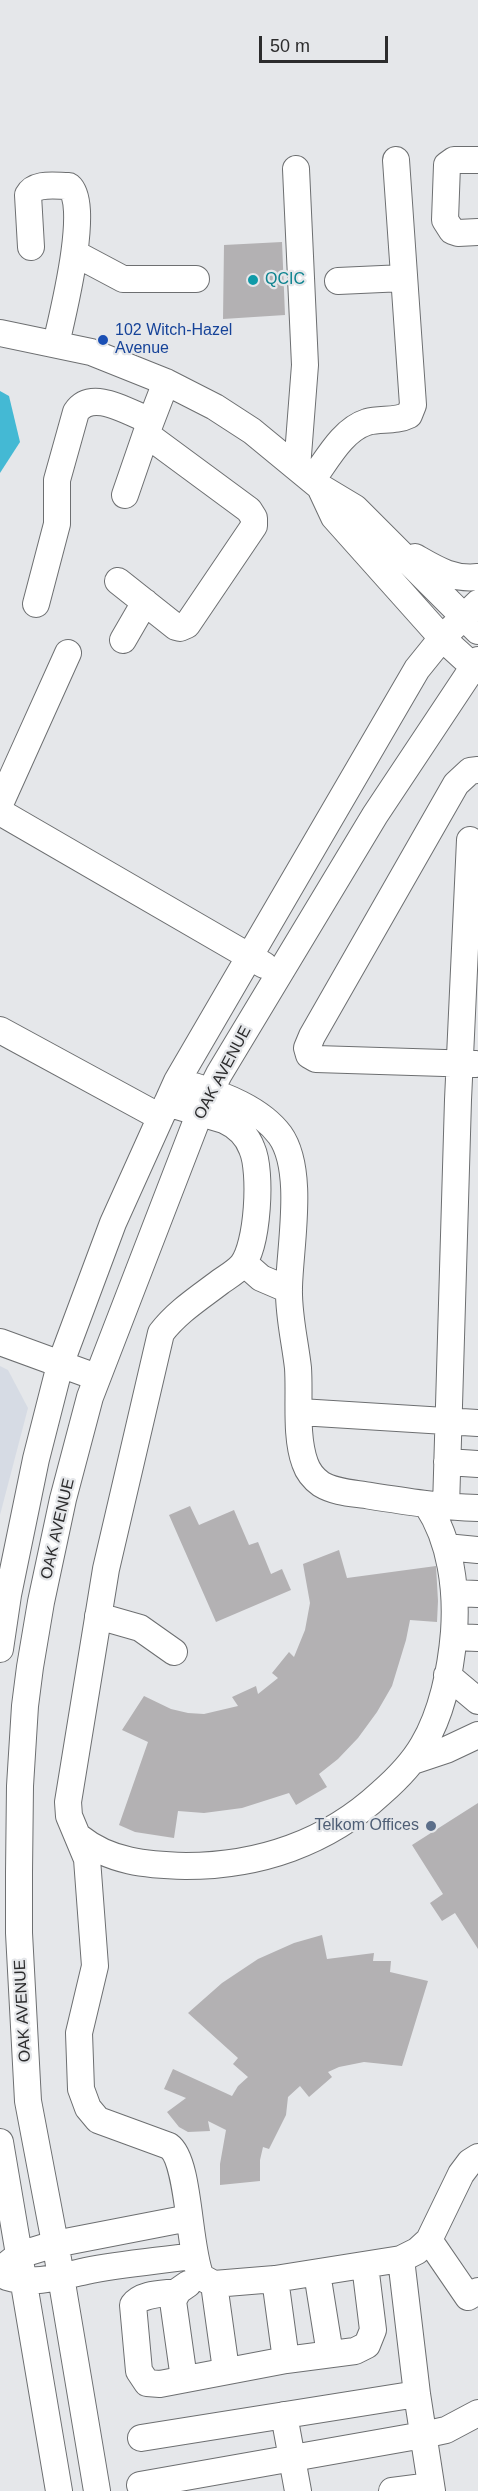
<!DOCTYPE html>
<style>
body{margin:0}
#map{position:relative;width:478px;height:2491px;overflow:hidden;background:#e5e7ea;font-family:Arial,sans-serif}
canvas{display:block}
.scale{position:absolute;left:259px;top:36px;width:129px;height:27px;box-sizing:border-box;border:3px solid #2c2c2d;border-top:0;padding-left:8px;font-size:18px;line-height:21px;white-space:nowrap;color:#2c2c2d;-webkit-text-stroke:4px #e5e7ea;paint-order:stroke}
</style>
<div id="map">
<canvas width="478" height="2491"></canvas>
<div class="scale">50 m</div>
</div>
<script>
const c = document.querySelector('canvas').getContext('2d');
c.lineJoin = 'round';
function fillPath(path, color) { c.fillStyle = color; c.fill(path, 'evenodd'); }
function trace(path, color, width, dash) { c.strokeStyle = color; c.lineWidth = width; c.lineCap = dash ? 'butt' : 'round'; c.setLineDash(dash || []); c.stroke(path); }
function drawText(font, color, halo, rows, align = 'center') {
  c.font = font + ' Arial,sans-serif'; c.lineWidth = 4.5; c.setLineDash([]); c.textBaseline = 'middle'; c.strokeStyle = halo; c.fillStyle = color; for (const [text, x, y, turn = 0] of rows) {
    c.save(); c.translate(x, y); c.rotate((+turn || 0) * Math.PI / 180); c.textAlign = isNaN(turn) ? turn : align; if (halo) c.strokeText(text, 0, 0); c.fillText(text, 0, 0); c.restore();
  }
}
const built = new Path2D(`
 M0 1366 8 1370 28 1408 0 1515Z`);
const water = new Path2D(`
 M0 391 9 396 20 442 0 473Z`);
const building = new Path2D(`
 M282 242 285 315 223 319 224 245Z
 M190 1506 199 1525 234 1510 249 1545 258 1542 271 1574 282 1569 291 1590 216 1622 169 1515Z
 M339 1550 347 1578 436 1566 438 1601 437 1622 410 1620 406 1640 392 1686 377 1712 358 1738 338 1759 319 1774 327 1787 296 1805 289 1793 242 1808 204 1813 178 1811 174 1838 135 1832 119 1825 148 1742 122 1730 144 1696 171 1709 188 1713 204 1714 238 1706 232 1697 256 1686 258 1694 278 1678 272 1673 289 1652 294 1657 305 1630 310 1603 303 1564Z
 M478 1803V1949L455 1913 442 1921 430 1903 443 1894 412 1845Z
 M322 1935 327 1959 374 1953 373 1961H391L390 1972 428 1981 402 2066 364 2062 339 2067 328 2072 332 2077 309 2097 300 2086 288 2097 286 2115 269 2149 263 2147 260 2160V2181L220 2185V2164L226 2130 208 2121 210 2131 188 2132 179 2127 167 2112 186 2098 164 2089 173 2069 232 2096 238 2086 248 2077 233 2064 238 2058 188 2013 222 1983 258 1959 294 1943Z`);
const minor = new Path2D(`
 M478 160H454L447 165 445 220 452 231 458 233 478 232
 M296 169 305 365 297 468
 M31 247 28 195C35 182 55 186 69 186 91 204 62 317 56 344
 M76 254 123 279H196
 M338 281 404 278
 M0 333 91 352 166 382 215 407 252 431 320 487 355 508 478 631
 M312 480C327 460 342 430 367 422 381 418 395 422 409 415L413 405 396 160
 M320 487 334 517 442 638 478 671
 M125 495 146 434
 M415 557C436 569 453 580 478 577
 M118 581 176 627 180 628 187 625 254 526V518L249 510 146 434 166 382
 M36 604 57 524V480L76 412C92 388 129 413 151 421
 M123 640 145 602
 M0 804 68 653
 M0 812 264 965
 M0 1030 160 1117
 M476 1064 316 1059 309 1055 307 1048 312 1036 456 784 470 771 478 770
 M194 1086C223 1095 261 1109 280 1135 305 1170 290 1245 289 1287 288 1314 295 1341 298 1368 300 1397 295 1436 305 1463 308 1472 314 1479 321 1484 334 1492 351 1493 365 1495 403 1501 440 1507 478 1508
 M167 1103 224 1120C237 1126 247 1135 252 1149 262 1171 258 1246 242 1265 236 1272 227 1277 220 1282 199 1298 177 1312 161 1333L106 1569 68 1802 69 1816 87 1859 95 1966 79 2033 81 2089 88 2108 98 2120 169 2146C190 2161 188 2248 201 2277L214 2284 275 2279 401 2259 417 2251 429 2240 461 2174 470 2162 478 2157
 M244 1263 261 1278 289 1290
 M0 1342 96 1377
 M300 1412 478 1423
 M447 1462 478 1464
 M446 1507 458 1100 470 840
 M446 1547 478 1550
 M454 1593 478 1594
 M98 1616 140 1628 174 1652
 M454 1637 478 1638
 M0 1649 8 1595 36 1459 60 1365 113 1223 177 1081 417 669 442 638 478 603
 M447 1675 478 1701
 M413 1761 446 1750 478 1735
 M79 1837C110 1862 147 1865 186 1866 259 1866 327 1843 381 1793 397 1779 412 1764 423 1745 442 1713 451 1669 454 1632 457 1590 451 1541 427 1505
 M0 2142 59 2491
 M429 2240 468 2297 478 2291
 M401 2259 417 2394 432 2491
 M0 2270 19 2255 55 2244 189 2218
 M317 2273 330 2354
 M7 2277C34 2285 59 2277 86 2271 121 2264 158 2261 193 2256
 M275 2279 286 2360
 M214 2284 226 2370
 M177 2292C163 2294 142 2293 133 2305L139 2371 147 2383 160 2384 286 2360 355 2351 367 2345 373 2330 365 2265
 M184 2379 173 2301 178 2291 188 2284
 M284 2415 298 2491
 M141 2438 417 2394
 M140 2485 423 2435 446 2430 478 2413
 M97 2491 58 2259 28 2101 19 1933V1872L20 1786 25 1706 30 1667 41 1602 63 1499 90 1397 200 1112 219 1074 375 815 478 660
 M392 2491 431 2486`);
const markers = [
 [253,280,6,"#0f9aa8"],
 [103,340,6,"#1a4fb4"],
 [431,1826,6,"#5c6f8a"]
];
const cultureNames = [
 ["QCIC",265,280]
];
const transitNames = [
 ["102 Witch-Hazel",115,331],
 ["Avenue",115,349]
];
const streetNames = [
 ["OAK AVENUE",223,1073,-62],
 ["OAK AVENUE",58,1529,-77],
 ["OAK AVENUE",23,2011,-93]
];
const serviceNames = [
 ["Telkom Offices",419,1826]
];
fillPath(built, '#d6dbe4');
fillPath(water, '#44b9d4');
fillPath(building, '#b3b1b3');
trace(minor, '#6d6f71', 28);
trace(minor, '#fff', 26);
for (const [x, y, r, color] of markers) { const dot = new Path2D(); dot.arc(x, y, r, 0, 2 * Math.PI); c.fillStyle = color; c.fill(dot); trace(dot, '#e5e7ea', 2); }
drawText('16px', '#0d838f', '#e5e7ea', cultureNames, 'left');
drawText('16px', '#164399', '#e5e7ea', transitNames, 'left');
drawText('16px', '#2c2c2d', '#e5e7ea', streetNames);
drawText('16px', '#4e5e75', '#e5e7ea', serviceNames, 'right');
</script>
